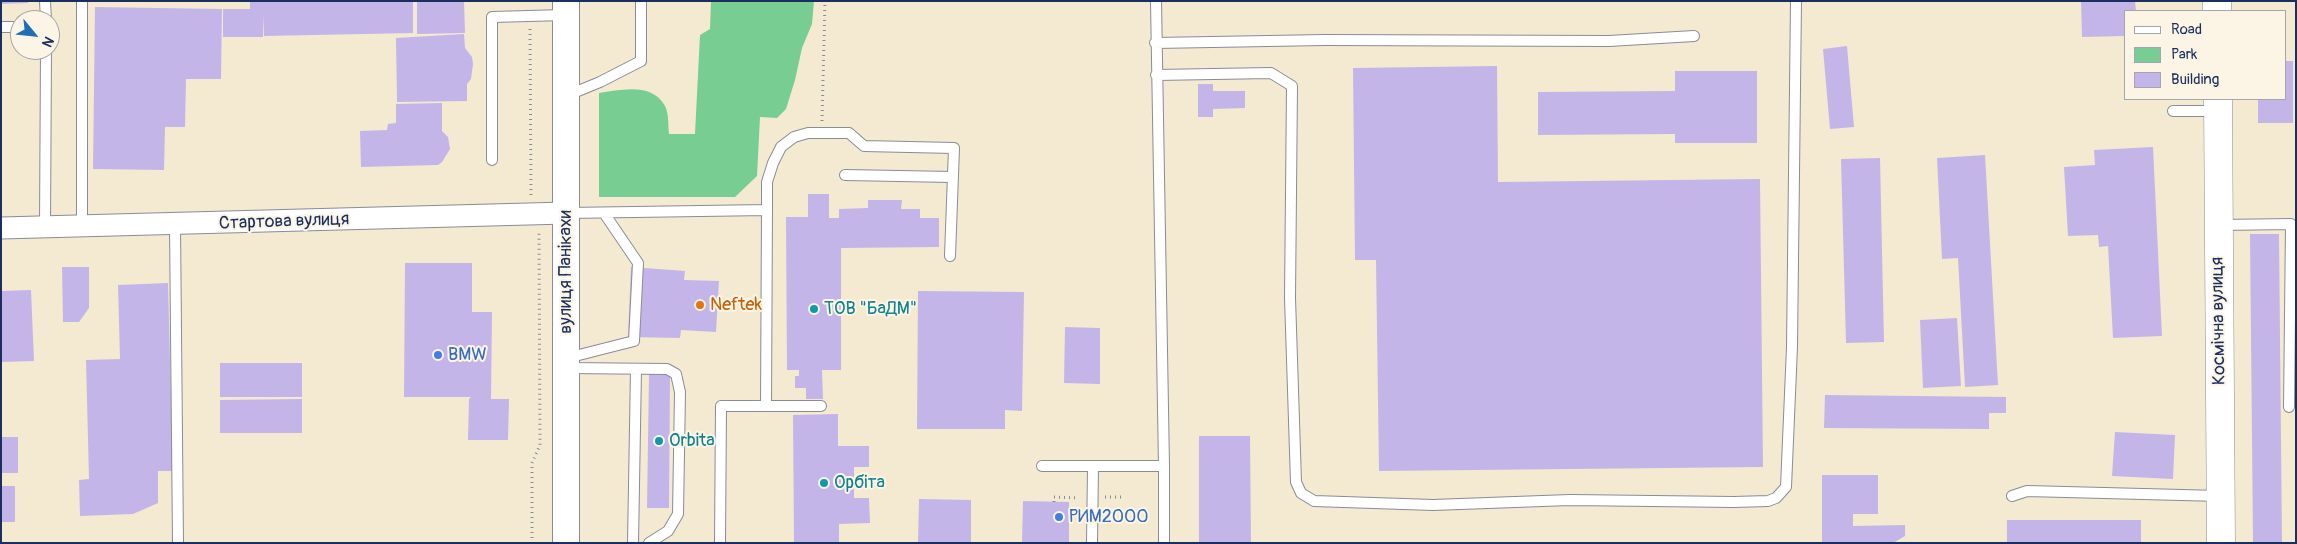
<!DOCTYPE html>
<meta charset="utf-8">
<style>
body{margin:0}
#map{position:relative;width:2297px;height:544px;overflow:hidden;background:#f4ead1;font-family:Pangolin,sans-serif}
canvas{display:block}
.frame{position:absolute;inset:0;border:2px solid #1b2f5e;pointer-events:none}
.legend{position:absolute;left:2124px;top:10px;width:162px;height:90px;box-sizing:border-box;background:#fcf5e5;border:1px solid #a2a6af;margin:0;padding:6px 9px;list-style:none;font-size:15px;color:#1b2f5e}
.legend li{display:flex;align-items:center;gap:10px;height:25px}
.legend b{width:25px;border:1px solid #a2a6af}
.north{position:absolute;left:10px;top:10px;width:50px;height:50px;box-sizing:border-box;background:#fcf5e5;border:1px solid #a2a6af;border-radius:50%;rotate:118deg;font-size:14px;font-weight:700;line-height:20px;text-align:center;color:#1b2f5e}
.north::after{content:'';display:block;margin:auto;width:18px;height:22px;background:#1f6fb2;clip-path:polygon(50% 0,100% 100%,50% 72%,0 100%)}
</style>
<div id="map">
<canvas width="2297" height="544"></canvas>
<div class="frame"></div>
<ul class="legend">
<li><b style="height:6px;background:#fff"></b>Road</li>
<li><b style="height:14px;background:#77cd92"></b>Park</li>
<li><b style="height:14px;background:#c4b5e9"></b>Building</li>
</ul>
<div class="north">N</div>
</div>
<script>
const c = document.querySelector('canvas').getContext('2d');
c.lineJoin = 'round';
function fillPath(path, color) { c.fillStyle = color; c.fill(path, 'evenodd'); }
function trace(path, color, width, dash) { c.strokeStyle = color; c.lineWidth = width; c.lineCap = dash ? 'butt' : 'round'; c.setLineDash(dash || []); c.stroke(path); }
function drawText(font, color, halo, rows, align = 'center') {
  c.font = font + ' Pangolin,sans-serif'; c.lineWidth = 4; c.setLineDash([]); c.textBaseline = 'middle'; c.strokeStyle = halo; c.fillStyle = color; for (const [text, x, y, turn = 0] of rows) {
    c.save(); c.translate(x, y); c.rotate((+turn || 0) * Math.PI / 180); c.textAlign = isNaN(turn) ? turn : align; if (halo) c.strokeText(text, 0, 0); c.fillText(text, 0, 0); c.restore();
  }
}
const green = new Path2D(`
 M711 1H814L812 24 802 48 795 80 786 109 777 118 760 117 757 176 735 197H599V93C621 90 652 82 665 106 669 113 668 126 669 134H695L700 35 710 29Z`);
const building = new Path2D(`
 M1 1H28V3L1 4Z
 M413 1V33L264 36 263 15V37H223V9H250V2Z
 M417 1H464L465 33 417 34Z
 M2081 1H2135L2136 11H2126V36L2082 37Z
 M95 7 222 9 221 79H186L185 127H165L164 170 93 169Z
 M464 34 465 48 472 57 473 64 471 79 467 84V101L397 102 396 38Z
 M1847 46 1854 127 1830 129 1823 49Z
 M2286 61H2293V123H2258V99H2286Z
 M1497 66 1498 182 1760 179 1763 467 1379 471 1376 260H1355L1353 68Z
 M1675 71H1757V143H1675V134L1538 135V92L1675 91Z
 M1198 84H1213V91H1245V108L1213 109V117H1198Z
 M442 103V131L448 137 450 149 442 162 438 165 361 167 360 131 387 130 388 124 396 123V104Z
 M2153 147 2162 336 2113 338 2108 246 2099 247 2098 235 2068 236 2064 167 2095 165 2094 150Z
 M1985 155 1998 385 1965 387 1958 258 1942 259 1937 158Z
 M1880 158 1884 342 1846 343 1841 159Z
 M808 194H829V218H839V209L868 208V200H902L901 209H920V218H939V247L841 248V370H822L823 399H806V388H795V376H799V370H787L786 217H808Z
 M2250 234H2279L2282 543H2253Z
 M405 263H472V312H492L491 399H509L508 440H468L469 399 471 397H404Z
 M62 267H89V308L79 322H63Z
 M631 267 685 271 684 280 719 281 716 332 681 330 680 338 628 337Z
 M168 283 173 471H158V503L133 514 80 516 79 480 89 479 86 360 120 359 118 285Z
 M31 290 34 361 1 362V291Z
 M918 291 1024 292 1022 411 1005 410V429H917Z
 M1957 318 1961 386 1923 388 1920 320Z
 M1065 327 1100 328V384L1064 383Z
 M220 363H302V397H220Z
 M649 374 670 375 669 508H647Z
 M1825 395 2006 397V413H1989V429L1824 428Z
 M302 399V433H220V400Z
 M838 414V446H869V467H854V498H869L870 523 839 524V543H794L793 415Z
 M2115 432 2175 435 2173 479 2112 476Z
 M1199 436H1250L1251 543H1199Z
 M1 437H18V473H1Z
 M1822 475H1878V514H1853V526L1905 525V536L1893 543H1822Z
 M1 486H15V522H1Z
 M919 499 971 500V543H918Z
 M1023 501 1069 502V543H1022Z
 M2007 520H2141V543H2007Z`);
const path = new Path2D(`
 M530 29 531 196
 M822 121 825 1
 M1105 497H1125
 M1054 502V497L1079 498
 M532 543V463L540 445 539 233`);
const service = new Path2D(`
 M45 1 46 20
 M82 1V226
 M1156 1 1164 466V543
 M1 27H20
 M1155 43 1325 40 1609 41 1694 36
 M1156 75 1271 73 1292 86 1290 298 1296 482 1301 493 1314 501 1433 505 1570 500 1734 502 1768 501 1776 498 1786 487 1792 347 1796 1
 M566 96 600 82 641 61V1
 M2173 111H2217
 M492 160V17L565 15
 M845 175 953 177
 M767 210V182L773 163 781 147 794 137 808 133H849L864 146 954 148 950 256
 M567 213 767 210 766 406
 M175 225 178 543
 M2220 225 2291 224 2289 407
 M45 227 46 50
 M567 358 634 341 638 263 604 213
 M567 368 667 369 676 374 680 392 678 514 668 531 649 543
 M1042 466H1164
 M2012 496 2027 491 2220 496
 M633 543 636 369
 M720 543 721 406H821
 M1092 543 1093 467`);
const minor = new Path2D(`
 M1 228 566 213`);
const tertiary = new Path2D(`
 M566 1V543`);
const secondary = new Path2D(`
 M2217 1V11
 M2218 99 2221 543`);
const markers = [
 [700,305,5,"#e8710a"],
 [814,309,5,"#0f9aa8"],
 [438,355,5,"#3f7fe0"],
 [659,441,5,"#0f9aa8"],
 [824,483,5,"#0f9aa8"],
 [1059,517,5,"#3f7fe0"]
];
const streetNames = [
 ["Стартова вулиця",284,222,-2],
 ["вулиця Панікахи",566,272,-90],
 ["Космічна вулиця",2219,321,-91]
];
const foodNames = [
 ["Neftek",710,305]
];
const cultureNames = [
 ["ТОВ \"БаДМ\"",824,309],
 ["Orbita",669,441],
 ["Орбіта",834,483]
];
const shopNames = [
 ["BMW",448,355],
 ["РИМ2000",1069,517]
];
fillPath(green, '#77cd92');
fillPath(building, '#c4b5e9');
trace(service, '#888c98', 12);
trace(minor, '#888c98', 23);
trace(tertiary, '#888c98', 28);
trace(secondary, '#888c98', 29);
trace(path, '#888c98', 3, [1, 4]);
trace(service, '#fff', 10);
trace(minor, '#fff', 21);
trace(tertiary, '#fff', 26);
trace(secondary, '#fff', 28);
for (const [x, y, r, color] of markers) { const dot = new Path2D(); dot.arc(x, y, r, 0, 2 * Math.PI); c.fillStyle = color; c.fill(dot); trace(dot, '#fcf5e5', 2); }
drawText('18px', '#1b2f5e', '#fcf5e5', streetNames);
drawText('18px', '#c56008', '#fcf5e5', foodNames, 'left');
drawText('18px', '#0d838f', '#fcf5e5', cultureNames, 'left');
drawText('18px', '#366cbe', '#fcf5e5', shopNames, 'left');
</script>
